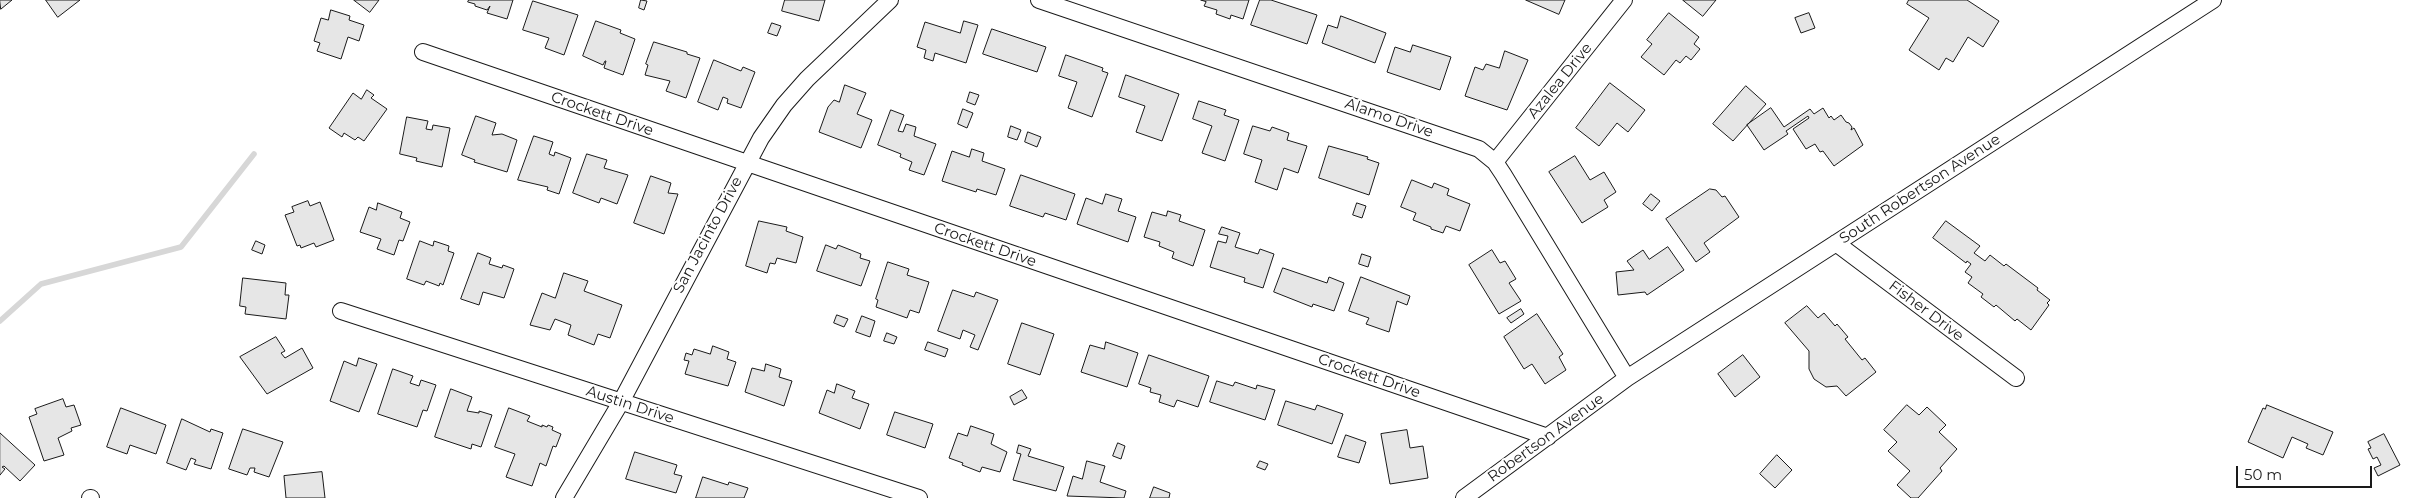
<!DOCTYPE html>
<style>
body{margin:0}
#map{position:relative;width:2409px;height:498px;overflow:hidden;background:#fff;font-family:Montserrat,sans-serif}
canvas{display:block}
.scale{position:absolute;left:2236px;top:466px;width:136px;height:22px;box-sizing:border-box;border:2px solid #1a1a1a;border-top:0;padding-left:6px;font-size:15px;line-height:18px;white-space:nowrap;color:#1a1a1a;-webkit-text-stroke:4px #fff;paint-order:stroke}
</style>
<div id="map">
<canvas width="2409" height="498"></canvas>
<div class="scale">50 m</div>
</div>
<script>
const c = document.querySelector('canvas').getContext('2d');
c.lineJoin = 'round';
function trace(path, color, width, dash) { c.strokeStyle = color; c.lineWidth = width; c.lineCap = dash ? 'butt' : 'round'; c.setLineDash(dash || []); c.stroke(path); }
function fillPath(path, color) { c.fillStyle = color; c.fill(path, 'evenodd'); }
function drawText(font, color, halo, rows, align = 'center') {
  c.font = font + ' Montserrat,sans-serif'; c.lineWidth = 4; c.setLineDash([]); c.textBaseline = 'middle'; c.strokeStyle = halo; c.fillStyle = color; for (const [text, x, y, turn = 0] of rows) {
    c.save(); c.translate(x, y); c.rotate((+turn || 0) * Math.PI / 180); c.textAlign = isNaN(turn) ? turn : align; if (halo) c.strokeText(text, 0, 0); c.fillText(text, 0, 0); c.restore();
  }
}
const stream = new Path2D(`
 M0 321 41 284 181 247 254 154`);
const building = new Path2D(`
 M0 0H12L1 9Z
 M46 0H80L58 17Z
 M354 0H379L370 12Z
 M469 0H513L507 19 487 13 490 6 487 10 475 6V4L468 2Z
 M641 0 647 1 644 10 639 8Z
 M785 0H825L819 21 782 11Z
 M1201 0H1249L1243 19 1231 15 1230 19 1216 14 1217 10 1204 6 1206 2Z
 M1260 0H1271L1317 15 1307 44 1251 25Z
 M1526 0H1565L1559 14Z
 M1683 0H1716L1703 16Z
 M1909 0H1967L1999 21 1983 47 1968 37 1953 62 1946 58 1939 70 1909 50 1929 18 1907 4Z
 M533 1 578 15 564 55 545 48 549 38 523 30Z
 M331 10 350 16 349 20 364 25 359 41 348 37 341 59 317 51 320 43 314 41 321 18 328 20Z
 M1669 13 1699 37 1694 44 1700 49 1691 60 1686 56 1680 63 1676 60 1664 75 1641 57 1652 44 1647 40Z
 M1809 13 1815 28 1801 33 1795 18Z
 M1341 16 1386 33 1375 63 1322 43 1328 25 1337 28Z
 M596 21 621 30 620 33 635 39 623 75 604 68 606 61H605L603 65 583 56Z
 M964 21 978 25 966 63 935 53 933 61 924 58 926 50 917 47 925 22 960 33Z
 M772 23 781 26 777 36 768 33Z
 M992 29 1046 47 1037 72 983 54Z
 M654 42 687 52V54L700 58 686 98 666 91 670 81 645 75 648 65 646 64Z
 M1413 45 1451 57 1440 90 1387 72 1395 47 1410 52Z
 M1505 51 1528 60 1507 110 1465 96 1475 67 1483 70 1486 64 1499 68Z
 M1066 55 1103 68 1102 71 1108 73 1092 117 1068 108 1077 82 1059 76Z
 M714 60 741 71 743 67 755 72 741 108 727 103 728 99 723 97 718 110 698 102Z
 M1126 75 1179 94 1162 141 1136 132 1145 106 1119 97Z
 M1610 83 1645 110 1628 132 1617 123 1599 146 1576 128Z
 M845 85 866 93 857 114 872 120 861 148 819 132 828 107 834 100 839 102Z
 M1746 86 1766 104 1733 141 1713 124Z
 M367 90 374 95 371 98 387 109 364 141 358 137 355 140 344 133 342 137 329 128 353 93 361 99Z
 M970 92 979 95 975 105 967 102Z
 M1199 101 1226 110 1224 115 1239 120 1225 161 1202 153 1212 126 1193 119Z
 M1771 108 1784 127 1810 109 1814 114 1823 108 1829 118 1831 116 1834 120 1841 115 1846 122 1849 123 1852 127 1851 130 1854 128 1863 145 1834 166 1823 151 1820 152 1815 144 1806 149 1793 129 1809 118 1808 116 1786 131 1788 134 1764 150 1747 125Z
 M963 109 973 113 967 128 958 124Z
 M891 110 904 115 898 131 903 132 906 124 916 127 914 136 936 144 924 175 909 170 912 162 900 157 901 154 878 145Z
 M476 116 496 123 492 135 502 134 517 140 507 172 474 162 475 160 462 155Z
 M407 117 428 121 426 129 432 130 433 125 450 128 442 167 416 161 417 158 400 154Z
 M1011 126 1021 130 1017 140 1008 137Z
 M1253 126 1270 131 1272 127 1289 133 1287 140 1307 146 1298 173 1284 168 1277 190 1255 182 1262 160 1244 154Z
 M1028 132 1041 137 1037 147 1025 142Z
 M534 136 553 142 549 154 554 156 555 152 571 158 559 194 547 190 548 187 518 180Z
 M1329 146 1368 157 1367 159 1379 163 1369 195 1319 178Z
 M972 149 984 153 982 161 1005 169 996 195 977 189 976 192 942 181 952 151 969 157Z
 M587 154 607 160 604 168 628 175 617 204 601 198 599 203 573 193Z
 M1575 156 1590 180 1604 172 1616 192 1604 200 1608 207 1582 223 1549 172Z
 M1021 175 1075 194 1066 220 1045 213 1043 217 1010 206Z
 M651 176 671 183 668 193 678 194 664 234 634 223Z
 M1412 180 1432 188 1434 183 1449 189 1447 195 1470 204 1460 231 1446 226 1443 233 1431 229V227L1413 220 1416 213 1401 207Z
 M1710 189 1716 190 1722 197 1725 196 1739 217 1704 243 1710 252 1696 262 1666 219Z
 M1106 194 1122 199 1118 211 1136 217 1128 242 1077 224 1086 198 1102 204Z
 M1651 194 1660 201 1652 211 1643 204Z
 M308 201 310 206 320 202 334 240 316 247 314 243 301 248 300 245 297 246 285 215 294 212 292 207Z
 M378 203 402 212 400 218 410 222 403 241 399 240 394 255 377 249 381 239 360 232 369 207 376 210Z
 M1357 203 1366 206 1362 218 1353 215Z
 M1168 211 1181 215 1179 221 1205 230 1193 266 1172 258 1174 252 1159 246 1160 242 1144 237 1152 212 1166 216Z
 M759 221 787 227 786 231 803 237 796 263 777 258 775 264 770 263 767 273 746 266Z
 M1946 221 1980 246 1974 253 1985 261 1990 255 2004 266 2006 264 2038 288 2037 290 2050 300 2047 303 2049 305 2031 330 2017 319 2015 321 1996 305 1994 307 1981 297 1983 294 1968 283 1972 277 1965 272 1971 264 1967 261 1966 263 1933 238Z
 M1222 227 1240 233 1235 247 1258 254 1260 249 1274 254 1263 288 1244 282 1245 278 1210 267 1218 241 1226 243 1228 236 1219 234Z
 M256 241 265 245 262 254 252 250Z
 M420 241 433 246 434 241 449 246 448 251 454 253 443 285 440 283 439 286 426 281 424 285 407 279Z
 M826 245 836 249 838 245 861 254 860 258 870 261 861 286 817 271Z
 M1668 247 1684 270 1647 295 1645 292 1618 295 1616 272 1634 270 1627 261 1643 250 1649 259Z
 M1492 250 1500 263 1505 261 1516 279 1509 283 1521 301 1499 314 1469 265Z
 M478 253 491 258 489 264 502 268 503 265 514 269 504 298 483 292 479 305 461 299Z
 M1362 254 1371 257 1368 267 1359 264Z
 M888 262 909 269 907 275 929 282 919 313 910 310 907 318 876 307 878 300 876 299Z
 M1283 268 1327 283 1329 277 1344 283 1334 311 1313 304 1312 307 1274 292Z
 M564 273 588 281 584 291 622 305 610 338 598 334 594 345 568 335 571 325 555 319 550 330 530 325 542 293 555 298Z
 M1361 277 1410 296 1407 305 1397 301 1389 332 1366 324 1369 318 1349 311Z
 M243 278 286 283 285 295H289L286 319 245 314 246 307 240 306Z
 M953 290 974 297 976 292 998 300 978 350 970 347 975 335 963 330 960 339 938 331Z
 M1807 306 1818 318 1824 313 1835 326 1837 324 1848 337 1845 339 1862 360 1865 358 1876 372 1846 396 1837 386 1826 387 1814 379 1809 369V351L1785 323Z
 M1521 309 1524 314 1511 323 1507 318Z
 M1537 314 1563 354 1559 357 1566 370 1545 384 1532 364 1524 369 1504 337Z
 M837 315 848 319 844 327 834 323Z
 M862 316 875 321 870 337 856 332Z
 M1022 323 1054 334 1040 375 1008 364Z
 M887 333 897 337 894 344 884 341Z
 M276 337 285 351 281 353 285 358 302 348 313 368 267 394 240 357Z
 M928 342 948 349 945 357 925 350Z
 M1106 342 1138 353 1127 387 1081 372 1090 345 1104 349Z
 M713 346 729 352 727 359 736 362 728 386 685 374 689 361 684 360 686 353 692 355 694 349 710 354Z
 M1149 355 1209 376 1198 407 1177 400 1174 407 1159 402 1161 395 1150 392 1151 388 1139 384Z
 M1743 355 1760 377 1735 397 1718 374Z
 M359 358 377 364 359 412 330 401 344 361 356 366Z
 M766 364 781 369 779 377 792 381 784 406 745 392 752 368 764 371Z
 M393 369 413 376 410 383 419 386 421 380 436 385 427 411 423 410 417 427 378 414Z
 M1217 381 1233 386 1235 382 1256 389 1257 385 1275 390 1265 420 1210 402Z
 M837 384 855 391 852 398 869 404 860 429 819 413 827 390 834 393Z
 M451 389 472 397 467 411 479 413V411L492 415 481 447 472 444 471 449 435 437Z
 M1022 390 1027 398 1014 405 1010 397Z
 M63 399 66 407 74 405 81 425 71 428 72 431 58 438 64 455 44 461 29 417 37 414 35 409Z
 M1286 401 1315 410 1317 405 1343 414 1332 444 1278 425Z
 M1907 405 1919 415 1927 407 1946 425 1939 432 1957 449 1940 468 1942 471 1918 498H1911L1897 485 1910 471 1888 451 1897 442 1884 430Z
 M2267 405 2333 432 2323 455 2306 448 2308 444 2292 437 2283 458 2248 442 2263 408 2265 409Z
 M121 408 166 425 156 454 130 445 127 454 107 447Z
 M509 408 530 416 527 421 542 427V425L547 427 548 425 553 427 552 430 561 434 556 447 553 446 546 466 540 463 532 486 506 477 515 454 495 447Z
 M895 412 933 424 925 448 887 435Z
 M182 419 210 432 211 429 223 433 211 469 194 464 196 460 191 458 186 470 167 463Z
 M971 426 994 434 991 444 1007 452 1000 472 982 467 980 472 962 465 963 463 949 458 958 433 967 436Z
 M243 429 283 442 269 477 254 472 255 468H250L247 475 229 469Z
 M1407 430 1410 448 1423 446 1428 478 1390 484 1381 434Z
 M0 433 35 465 20 481 4 466 2 467 5 469 0 475Z
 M2384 434 2400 465 2378 476 2374 468 2381 465 2377 457 2373 459 2368 449 2371 448 2368 442Z
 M1346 435 1366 442 1359 463 1338 457Z
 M1118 443 1125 446 1121 459 1113 456Z
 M1019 445 1031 449 1028 456 1064 467 1056 491 1013 480 1021 454 1017 453Z
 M635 452 677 465 674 474 682 476 676 493 626 479Z
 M1777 455 1792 470 1775 488 1760 474Z
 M1087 461 1105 466 1100 482 1126 491 1124 498 1067 496 1073 476 1082 479Z
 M1260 461 1268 464 1265 470 1257 467Z
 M322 472 325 498H286L284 476Z
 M703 477 728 485 729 482 748 488 744 498H696Z
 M1154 487 1170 493 1169 498H1150Z`);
const street = new Path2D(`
 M1039 0 1479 149 1495 162 1503 174 1627 378
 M423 52 1548 437
 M1495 162 1624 0
 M1836 243 2016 378
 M341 311 919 498
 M90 498H91
 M564 498 621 402 761 138 784 105 807 79 890 0
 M1464 498 1627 378 2213 0`);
const streetNames = [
 ["Azalea Drive",1560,81,-51],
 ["Crockett Drive",602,114,19],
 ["Alamo Drive",1389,118,19],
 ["South Robertson Avenue",1920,189,-33],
 ["San Jacinto Drive",708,235,-62],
 ["Crockett Drive",985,245,19],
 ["Fisher Drive",1926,311,37],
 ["Crockett Drive",1369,376,19],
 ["Austin Drive",630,405,18],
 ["Robertson Avenue",1546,438,-36]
];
trace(stream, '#d7d7d7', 5.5);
fillPath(building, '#e6e6e6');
trace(building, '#1a1a1a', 1);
trace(street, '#1a1a1a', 18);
trace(street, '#fff', 16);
drawText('15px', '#1a1a1a', '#fff', streetNames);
</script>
